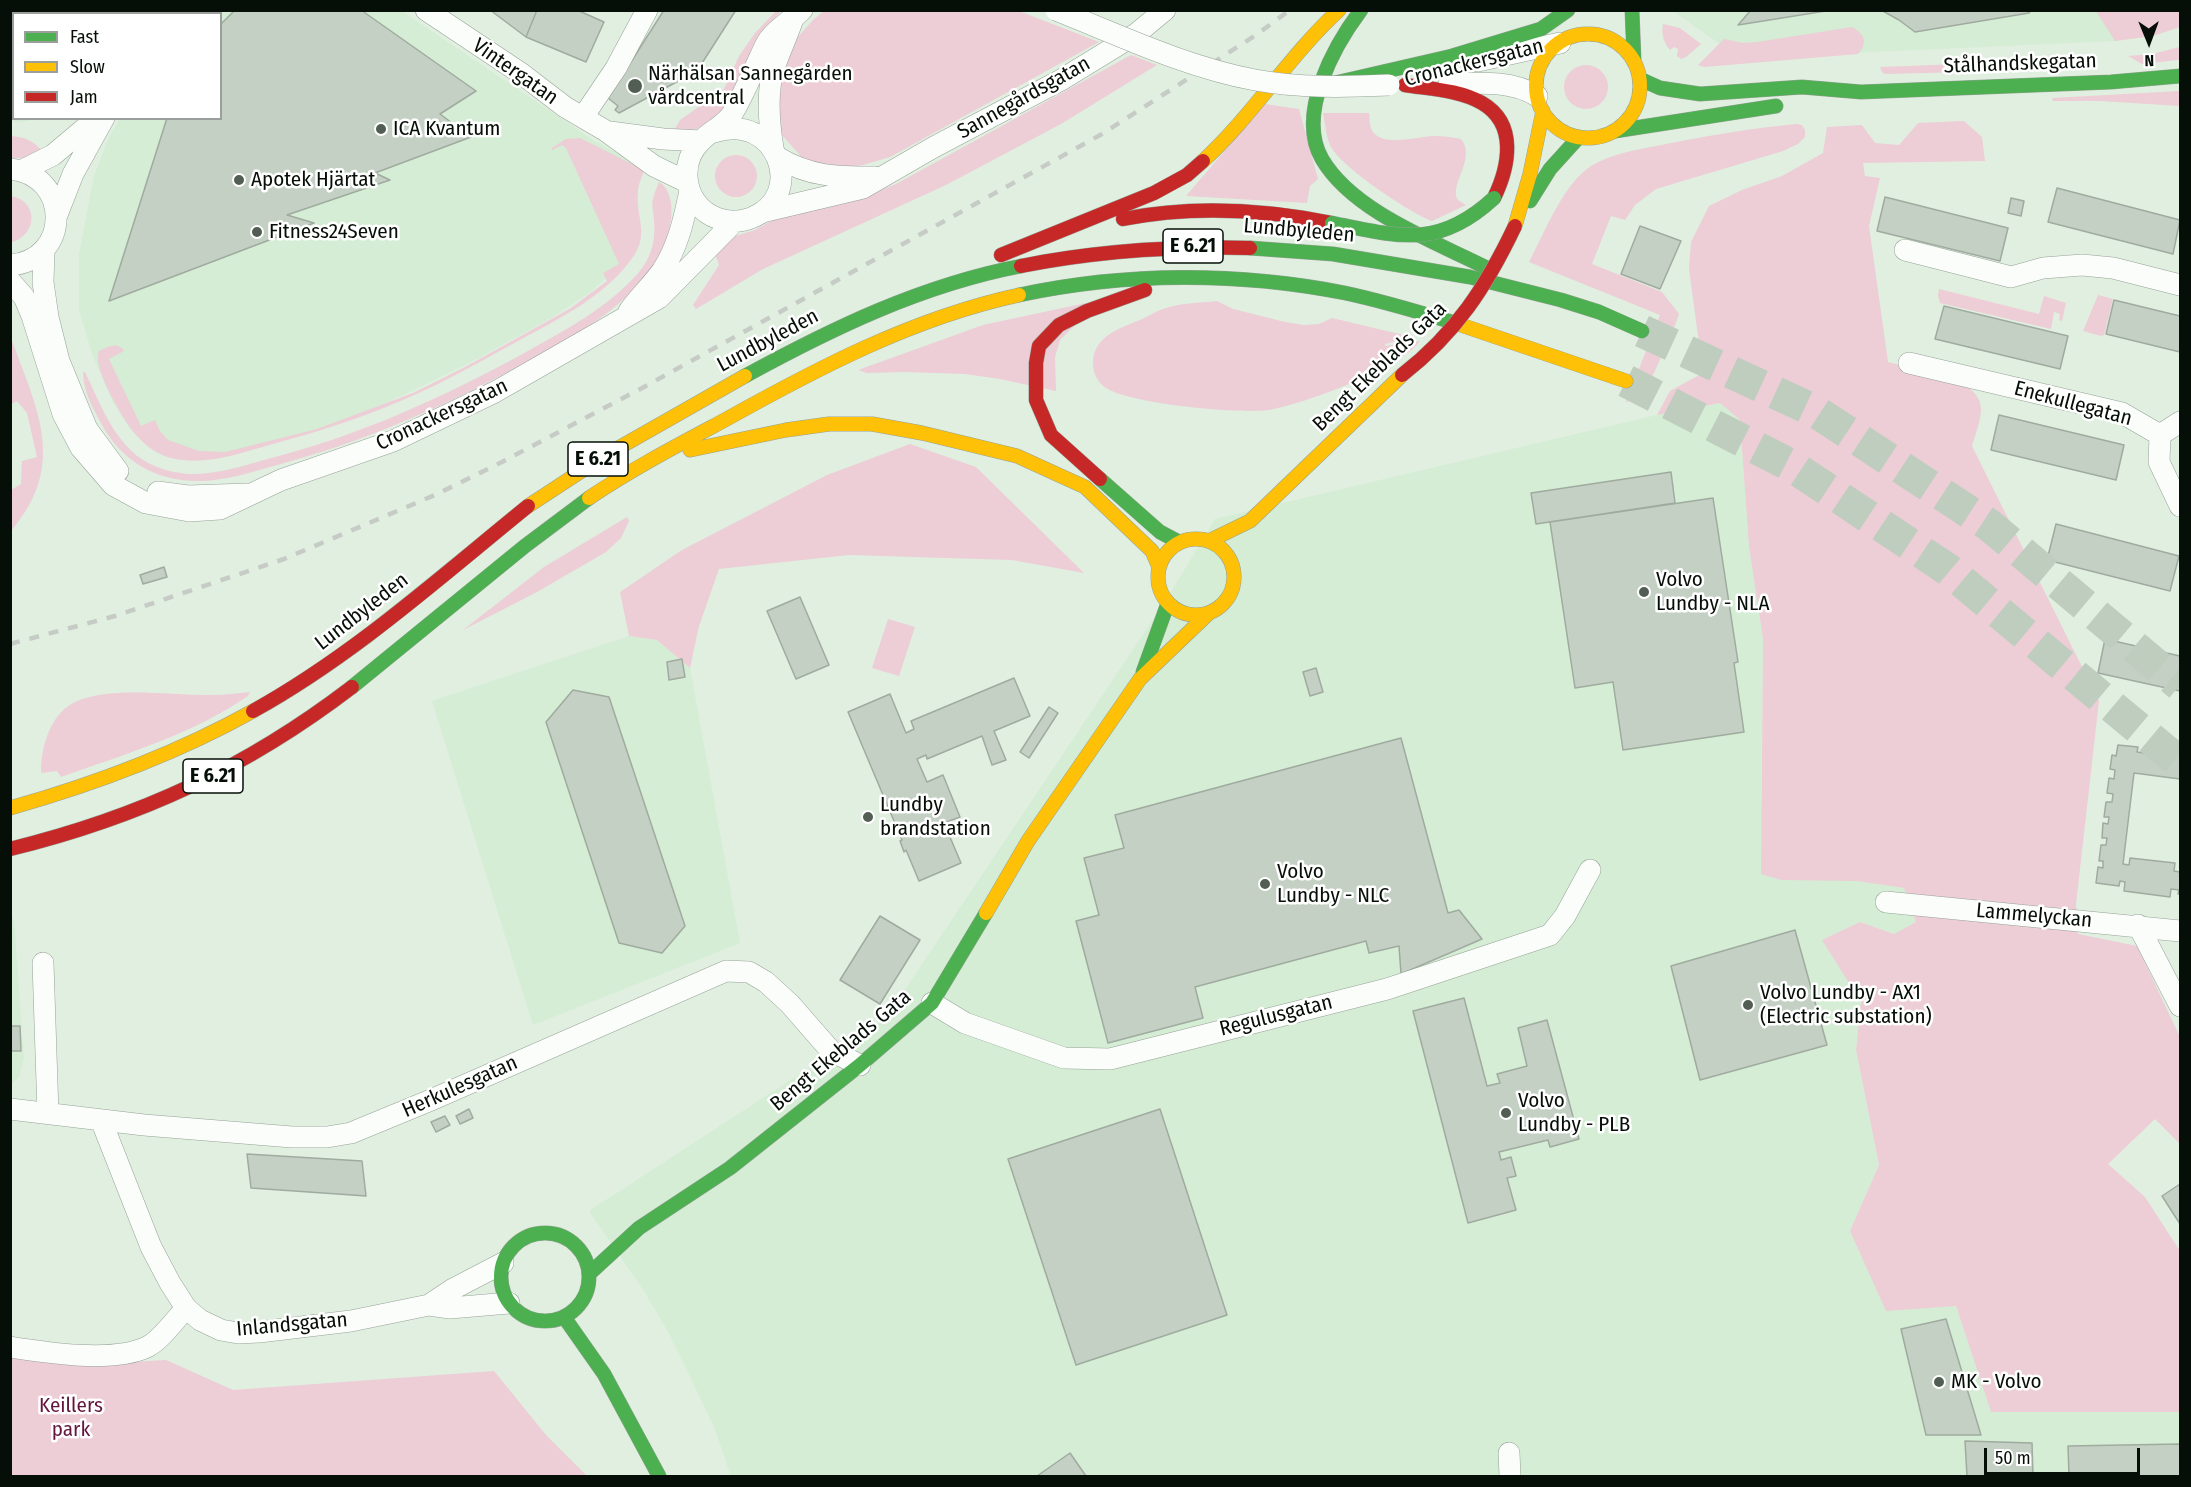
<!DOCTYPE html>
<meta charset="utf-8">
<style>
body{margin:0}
#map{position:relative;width:2191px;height:1487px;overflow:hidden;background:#e0efe0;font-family:"Fira Sans Condensed",sans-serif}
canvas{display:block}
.frame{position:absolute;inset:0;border:12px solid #060f07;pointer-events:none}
.legend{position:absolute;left:12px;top:12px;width:210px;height:108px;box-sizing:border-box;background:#fff;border:2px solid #9b9f9c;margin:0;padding:8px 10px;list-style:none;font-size:18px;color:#060f07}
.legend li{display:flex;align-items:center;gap:12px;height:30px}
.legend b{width:30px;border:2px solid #9b9f9c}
.north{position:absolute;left:2119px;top:12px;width:60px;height:60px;-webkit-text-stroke:4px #fff;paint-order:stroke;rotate:179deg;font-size:16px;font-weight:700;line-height:24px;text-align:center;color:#060f07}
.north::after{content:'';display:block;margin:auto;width:21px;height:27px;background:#060f07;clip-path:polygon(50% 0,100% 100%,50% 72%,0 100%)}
.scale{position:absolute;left:1984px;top:1448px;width:156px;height:27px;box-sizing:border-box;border:3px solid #060f07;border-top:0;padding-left:8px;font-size:18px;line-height:21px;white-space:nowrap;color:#060f07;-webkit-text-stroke:4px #fff;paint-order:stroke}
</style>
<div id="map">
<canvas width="2191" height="1487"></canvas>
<div class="frame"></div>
<ul class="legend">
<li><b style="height:8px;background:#4caf50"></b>Fast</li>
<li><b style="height:8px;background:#ffc107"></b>Slow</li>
<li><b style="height:8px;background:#c62828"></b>Jam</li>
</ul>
<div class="north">N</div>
<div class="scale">50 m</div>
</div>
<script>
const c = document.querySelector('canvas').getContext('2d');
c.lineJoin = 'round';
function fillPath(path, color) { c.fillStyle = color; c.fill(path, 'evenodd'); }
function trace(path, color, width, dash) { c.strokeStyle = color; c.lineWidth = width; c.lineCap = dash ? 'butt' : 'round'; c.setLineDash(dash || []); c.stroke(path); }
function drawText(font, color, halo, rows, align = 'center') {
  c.font = font + ' "Fira Sans Condensed",sans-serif'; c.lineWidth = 5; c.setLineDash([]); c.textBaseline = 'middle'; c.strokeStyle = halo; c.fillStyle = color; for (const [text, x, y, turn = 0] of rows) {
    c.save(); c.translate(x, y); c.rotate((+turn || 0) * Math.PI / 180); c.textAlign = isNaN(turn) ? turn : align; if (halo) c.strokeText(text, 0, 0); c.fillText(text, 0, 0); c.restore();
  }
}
const built = new Path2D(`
 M186 10 402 11 593 140 643 167 635 193 623 264 589 293 551 318 473 361 401 396 347 420 302 435 222 455 146 444 130 429 113 402 93 357 79 310V254L94 176 109 137 120 119 220 118V14L184 13Z
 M2180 10V27L2153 36 2115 41 1740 58 1673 11H1751L1740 24 1832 11H1881L1899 20 2029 13 2031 11Z
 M11 11H129L127 14H14V118L35 119 21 122 11 120Z
 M1720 403 1740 420 1749 547 1763 639 1761 801 1857 881 1904 888 1916 923 1894 934 1860 922 1823 940 1861 1002 1856 1050 1879 1165 1850 1231 1886 1310 1956 1306 1991 1412H2180V1476H731L714 1427 671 1337 644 1291 589 1211 886 1018 1165 602 1215 519 1657 415Z
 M629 636 657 640 690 668 740 943 533 1025 432 701Z
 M10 918 14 919 24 1059 19 1077 11 1084Z`);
const green = new Path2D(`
 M776 11H781L768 27 734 96 713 122 700 128 672 134 680 120 724 89 739 56 755 33Z
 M824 11H1019L1099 42 890 157 863 165 842 168 804 160 782 135 777 116 785 60 797 38 813 20Z
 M2096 11H2180V27L2153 36 2115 41Z
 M1663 24 1680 28 1701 44 1686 57 1681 59 1677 56 1678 49 1674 47 1670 50C1664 43 1661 34 1663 24Z
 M1852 27C1865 34 1868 43 1858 54L1704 67 1698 65 1724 39 1743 43 1757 42Z
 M2180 47V60H2177L2142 64 2128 56 2152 54Z
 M1131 55 1157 65 1061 124 946 185 763 269 696 309 693 305 719 265 714 251 729 238 755 230 780 216 876 192 896 184Z
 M2095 59 2094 66 2086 69 1885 74 1882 72 1880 67Z
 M1564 87a22 22 0 1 1 44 0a22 22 0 1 1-44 0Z
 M2180 91V106L2100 101H2053L2052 98Z
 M1265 104 1299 109 1318 179 1310 186 1307 203 1186 196Z
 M1323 113H1369C1370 121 1369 130 1376 135 1388 145 1418 137 1433 136 1442 136 1452 137 1461 139 1477 158 1448 186 1458 200 1460 202 1463 203 1466 205L1432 221C1410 213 1339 166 1330 145 1326 135 1325 123 1323 113Z
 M1964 121 1982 137 1985 161 1863 163 1865 176 1880 178 1869 226 1888 362C1913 369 1981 376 1981 409 1981 421 1975 435 1972 446L2099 701 2076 904 2078 934 2137 946 2180 1037V1144L2155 1119 2108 1164 2145 1197 2180 1251V1412H1991L1956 1306 1886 1311 1850 1231 1879 1165 1856 1050 1861 1002 1822 940 1860 922 1894 934 1916 922 1904 888 1857 881 1781 880 1761 874 1763 639 1749 547 1740 420 1720 403 1657 415 1670 391 1703 373 1689 269 1691 242 1709 206 1742 190 1782 176 1823 153 1827 127 1862 125 1875 143 1899 145 1918 123Z
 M1797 124 1802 125 1805 130V137L1798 144 1783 151 1656 189 1635 205 1625 220 1611 216 1592 264 1662 292 1679 314 1674 328 1642 400 1626 402 1660 315 1529 262C1544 234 1561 189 1587 169 1607 154 1637 150 1661 145 1706 136 1751 128 1797 124Z
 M11 136C24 137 33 140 42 151L25 158H11Z
 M580 138 644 170C642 177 638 185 638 192 635 216 650 233 633 257 606 296 560 318 520 340 488 357 456 376 423 391 374 414 322 431 269 445 238 454 204 466 171 458 147 452 130 430 119 410 112 398 93 364 99 351 108 347 118 341 124 351L109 359 141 426 155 420 160 431 168 440 199 451 225 452 317 429 413 393 467 366 571 308 607 281 603 273 619 264 566 148 562 145 552 150V148L566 139Z
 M715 176a21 21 0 1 1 42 0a21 21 0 1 1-42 0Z
 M659 182C670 188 673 206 671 218 669 240 660 259 646 276 617 312 574 336 534 358 451 403 374 438 284 463 251 472 216 485 182 480 149 476 122 458 105 430 95 412 83 393 83 372H85C102 407 117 452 157 467 167 471 178 473 188 474 214 475 240 467 264 460 359 436 442 398 528 351 567 329 609 307 639 272 651 258 656 240 654 222 654 214 651 206 653 199 654 193 657 187 659 182Z
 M11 196C38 201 38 233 13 242H10Z
 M1939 289 2039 314 2044 296 2066 303 2062 321 2059 320 2060 314 2054 312 2051 329 1940 303 1938 296Z
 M2098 295 2113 299 2104 335 2101 336 2083 331Z
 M1100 300 1060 340 1055 357 1056 391 1000 379 965 374 904 372 867 373 858 370 983 325Z
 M1217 301 1233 309 1285 322 1304 325 1319 324 1332 318 1412 337 1385 344V346L1420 341C1401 368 1302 405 1268 410 1237 414 1131 404 1106 388 1097 382 1092 371 1093 360 1096 334 1122 328 1142 319 1149 316 1156 311 1163 309 1179 303 1200 303 1217 301Z
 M11 338C37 410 68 464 11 531V490L21 484 22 461 37 457 27 413 17 401 11 404Z
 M910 444 976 467 1084 573 1012 560 849 555 719 569 699 626 690 668 657 640 629 636 620 592 682 550 827 475Z
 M627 517 629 521 621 538 606 552 537 592 463 630 544 567Z
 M888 619 915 627 899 676 872 668Z
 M250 692 248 696C191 735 125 754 61 777L57 771 41 773C41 747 50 714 75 702 110 685 174 696 213 695 225 695 238 693 250 692Z
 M10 1355 113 1363 166 1360 233 1390 494 1371 546 1435 587 1476H11Z`);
const building = new Path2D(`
 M235 10H361L476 91 440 114 471 137 375 173 390 180 287 215 314 223 109 301 167 118H220V25Z
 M490 10H537L526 37Z
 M537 10H577L604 22 586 62 526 37Z
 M664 10H736L697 71 619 113 615 110 618 106 608 98Z
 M1751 10H1832L1738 25Z
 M1881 10H2031L2029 13 1915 32 1899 20Z
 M2057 188 2180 220 2173 254 2048 222Z
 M1885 197 2008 228 2000 261 1877 231Z
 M2011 198 2024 201 2021 216 2008 213Z
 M1640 226 1681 241 1660 289 1621 274Z
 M2114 300 2180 316V352L2106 334Z
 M1944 306 2068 336 2060 369 1935 339Z
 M1999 415 2124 445 2116 480 1991 450Z
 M1671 472 1675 503 1536 524 1531 493Z
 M1713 498 1738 662 1734 663 1744 732 1623 750 1613 682 1575 688 1550 522Z
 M2056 524 2179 556 2170 591 2047 560Z
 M164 567 167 577 143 584 140 575Z
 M800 597 829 665 796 679 767 611Z
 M2105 639 2180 656V691L2098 673Z
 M682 659 685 677 669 680 667 662Z
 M1316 668 1323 692 1310 696 1303 672Z
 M1014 678 1030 716 994 731 1006 760 992 765 982 736 927 759 926 755 917 759 927 782 943 775 960 817 944 823 961 863 919 881 906 850 904 852 900 841 902 840 848 712 890 694 906 733 914 729 911 721Z
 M573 690 609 697 685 926 662 953 619 943 546 722Z
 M1049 707 1058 713 1029 758 1020 752Z
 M1401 738 1448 913 1459 910 1482 939 1401 974 1399 946 1369 953 1366 941 1195 987 1203 1018 1108 1043 1076 921 1099 915 1084 858 1124 848 1115 815Z
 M2118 745 2138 747 2137 752 2144 753V748L2159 750 2158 758 2165 759 2166 752 2180 754V779L2134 773 2123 864 2129 865 2130 858 2175 863 2174 871 2180 872V894H2178L2179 890 2171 889 2170 897 2124 891 2125 882 2120 881 2119 886 2096 883 2098 867 2103 868V861H2099L2101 845H2106L2107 838H2102L2103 823 2108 824 2109 817H2104L2106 802H2112L2113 794 2107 793 2109 778 2114 779 2115 770 2110 769 2112 755 2116 756Z
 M880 916 920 940 880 1004 840 980Z
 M1795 930 1827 1045 1700 1080 1671 966Z
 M1464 998 1487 1086 1500 1083 1497 1074 1527 1066 1518 1028 1547 1020 1579 1139 1550 1147 1548 1140 1499 1152 1501 1160 1511 1157 1516 1176 1507 1178 1516 1210 1468 1223 1413 1011Z
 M10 1026H20L21 1051H10Z
 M469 1109 473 1118 460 1124 456 1116Z
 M1160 1109 1227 1315 1076 1365 1008 1159Z
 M445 1116 450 1125 436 1132 431 1122Z
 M247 1154 362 1161 366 1196 251 1188Z
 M2180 1184V1224L2162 1196Z
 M1946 1319 1981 1435H1926L1901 1329Z
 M1965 1441 2032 1443 2033 1476H1967Z
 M2180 1444V1476H2069L2068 1446Z
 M1070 1453 1086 1476H1037Z`);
const highwayTunnel = new Path2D(`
 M1642 331 1815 411 1989 525 2180 685
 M1626 381 1792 466 1947 569 2180 763`);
const street = new Path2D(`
 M426 10 522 74 565 107 606 131 654 166 687 182
 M175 14 177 10
 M1478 61 1560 43
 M1449 84C1479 83 1512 80 1537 96
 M583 117 616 68 647 10
 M610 132 663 139 701 141
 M714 132C777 111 808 196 751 218 736 224 719 221 707 213 683 196 680 161 701 141 710 131 724 126 732 114 743 96 751 76 760 57 763 51 766 42 771 37 779 27 793 19 802 10
 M773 148C769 123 766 93 774 68 780 51 787 36 793 19
 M777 157C810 177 837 177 875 177
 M10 169C72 175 71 261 10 265
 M21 171 53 155 97 118
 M762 212 863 188 934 147 1061 80 1136 34 1165 10
 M57 215 73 174 104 118
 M1905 250 2011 277 2043 268 2082 265 2113 268 2180 285
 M44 252 43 282 48 317 59 361 87 429 118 471
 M10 281 24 297 32 316 63 414 81 448 113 485 146 503 189 511 220 509 281 480 393 441 495 392 659 298 735 221
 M629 311C639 297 652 285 662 271 678 247 684 219 690 191
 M1909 363 2122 413 2160 435 2159 462 2180 506
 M2160 435 2180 422
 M158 492 188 496 247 494
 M1886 902 2180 931
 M2138 925 2180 1006
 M43 963 48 1113
 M932 1003 965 1023 1064 1058 1110 1059 1387 989 1550 935 1565 916 1590 870
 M10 1109 144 1125 292 1137H327L351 1133 431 1100 726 971 749 972 766 982 790 1004 831 1051 860 1065
 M101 1120 151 1247 170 1283 186 1308 200 1320 221 1330 238 1333 259 1332 351 1321 429 1305 450 1308 509 1303
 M429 1305 453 1289 503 1263
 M10 1347C48 1353 113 1363 147 1347 160 1341 176 1319 186 1308
 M1509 1453 1510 1476`);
const fast = new Path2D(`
 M1361 10C1334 46 1296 114 1322 159 1353 212 1436 242 1489 269
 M1632 10 1634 60
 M1640 79 1660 88 1700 94 1802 87 1861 92 2111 82 2180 76
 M1326 85 1452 56 1541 29 1568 10
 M1615 131 1776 106
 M1530 201 1550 169 1579 137
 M1250 248 1333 254 1470 277 1561 300 1599 312 1642 331
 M1019 295C1126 272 1239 272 1345 293 1383 301 1419 312 1455 323
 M745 376C833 328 922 285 1021 266
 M1100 479 1160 532 1179 542
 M1143 672 1168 603
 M352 687 525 546 589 498
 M501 1277a44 44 0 1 1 88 0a44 44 0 1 1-88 0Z
 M589 1274 639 1228 730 1168 860 1065 932 1003 986 913
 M564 1317 604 1374 659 1476`);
const slow = new Path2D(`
 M1536 86a52 52 0 1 1 104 0a52 52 0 1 1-104 0Z
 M1203 161C1253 115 1289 56 1339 10
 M1515 226 1530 174 1543 111
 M1455 323 1626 381
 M690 450 786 430 829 424H872L922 433 1017 456 1085 487 1152 551 1159 567
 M589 498C632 469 678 445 723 421 818 368 913 318 1019 295
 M528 506 606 455 745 376
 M1158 577a38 38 0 1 1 76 0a38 38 0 1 1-76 0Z
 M1209 541 1250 521 1402 375
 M10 808C95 784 176 754 253 711
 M986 913 1028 841 1140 679 1210 612`);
const jam = new Path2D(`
 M1405 85C1430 89 1460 90 1482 103 1518 124 1509 167 1494 198
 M1123 219C1194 205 1262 209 1332 223
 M1001 255 1154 193 1187 175 1203 161
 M1021 266C1097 251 1173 246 1250 248
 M1100 479 1051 435 1036 400V363L1039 346 1059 325 1087 311 1145 290
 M253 711C354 655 439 578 528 506
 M10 849C140 817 246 768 352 687`);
const rail = new Path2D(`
 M10 644 115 616 284 559 435 495 500 463 644 387 1102 134 1256 35 1290 10`);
const streetBridge = new Path2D(`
 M1056 10C1121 36 1186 67 1255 80 1299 88 1345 87 1389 85`);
const fastBridge = new Path2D(`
 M1332 223C1400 237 1439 249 1494 198`);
const jamBridge = new Path2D(`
 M1402 375C1456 333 1486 287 1515 226`);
const markers = [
 [635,86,8,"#525d53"],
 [381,129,6,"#525d53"],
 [239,180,6,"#525d53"],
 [257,232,6,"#525d53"],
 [1644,592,6,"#525d53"],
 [868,817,6,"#525d53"],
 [1265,884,6,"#525d53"],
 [1748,1005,6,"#525d53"],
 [1506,1113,6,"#525d53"],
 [1939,1382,6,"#525d53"]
];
const shields = [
 [1193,246,60],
 [598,459,60],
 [213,776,60]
];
const shieldNames = [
 ["E 6.21",1193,246],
 ["E 6.21",598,459],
 ["E 6.21",213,776]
];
const streetNames = [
 ["Cronackersgatan",1474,63,-14],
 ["Stålhandskegatan",2020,64,-2],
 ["Vintergatan",515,72,35],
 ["Sannegårdsgatan",1024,98,-29],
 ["Lundbyleden",1299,231,5],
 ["Lundbyleden",768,341,-28],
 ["Bengt Ekeblads Gata",1380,367,-44],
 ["Enekullegatan",2073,404,15],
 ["Cronackersgatan",442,415,-25],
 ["Lundbyleden",362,612,-38],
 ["Lammelyckan",2034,916,5],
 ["Regulusgatan",1276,1016,-14],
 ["Bengt Ekeblads Gata",841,1051,-40],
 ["Herkulesgatan",460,1087,-24],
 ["Inlandsgatan",292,1325,-5]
];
const poiNames = [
 ["Närhälsan Sannegården",648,74],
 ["vårdcentral",648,98],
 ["ICA Kvantum",393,129],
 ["Apotek Hjärtat",251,180],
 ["Fitness24Seven",269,232],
 ["Volvo",1656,580],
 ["Lundby - NLA",1656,604],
 ["Lundby",880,805],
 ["brandstation",880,829],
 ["Volvo",1277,872],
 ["Lundby - NLC",1277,896],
 ["Volvo Lundby - AX1",1760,993],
 ["(Electric substation)",1760,1017],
 ["Volvo",1518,1101],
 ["Lundby - PLB",1518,1125],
 ["MK - Volvo",1951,1382]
];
const parkNames = [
 ["Keillers",71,1406],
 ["park",71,1430]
];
fillPath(built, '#d4edd4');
fillPath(green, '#edcdd6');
fillPath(building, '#c4d0c4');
trace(building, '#a0aba0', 1.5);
trace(highwayTunnel, '#bfcdbf', 33, [33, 16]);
trace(street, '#97a297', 22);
trace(fast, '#97a297', 15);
trace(slow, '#97a297', 15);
trace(jam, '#97a297', 15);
trace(street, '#fafdfa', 21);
trace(fast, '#4caf50', 14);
trace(slow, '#ffc107', 14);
trace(jam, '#c62828', 14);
trace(rail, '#c6cbc6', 4.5, [10, 10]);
trace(streetBridge, '#97a297', 22, []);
trace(fastBridge, '#97a297', 15, []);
trace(jamBridge, '#97a297', 15, []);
trace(streetBridge, '#fafdfa', 21);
trace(fastBridge, '#4caf50', 14);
trace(jamBridge, '#c62828', 14);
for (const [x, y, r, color] of markers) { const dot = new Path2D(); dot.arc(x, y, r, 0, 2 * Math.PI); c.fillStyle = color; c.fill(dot); trace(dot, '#fff', 2); }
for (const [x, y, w] of shields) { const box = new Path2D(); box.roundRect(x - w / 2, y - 17, w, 34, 4.5); c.fillStyle = '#fff'; c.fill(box); trace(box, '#060f07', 1.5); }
drawText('bold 20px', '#060f07', null, shieldNames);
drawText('21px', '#060f07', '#fff', streetNames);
drawText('21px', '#060f07', '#fff', poiNames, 'left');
drawText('21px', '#64153e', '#fff', parkNames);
</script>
